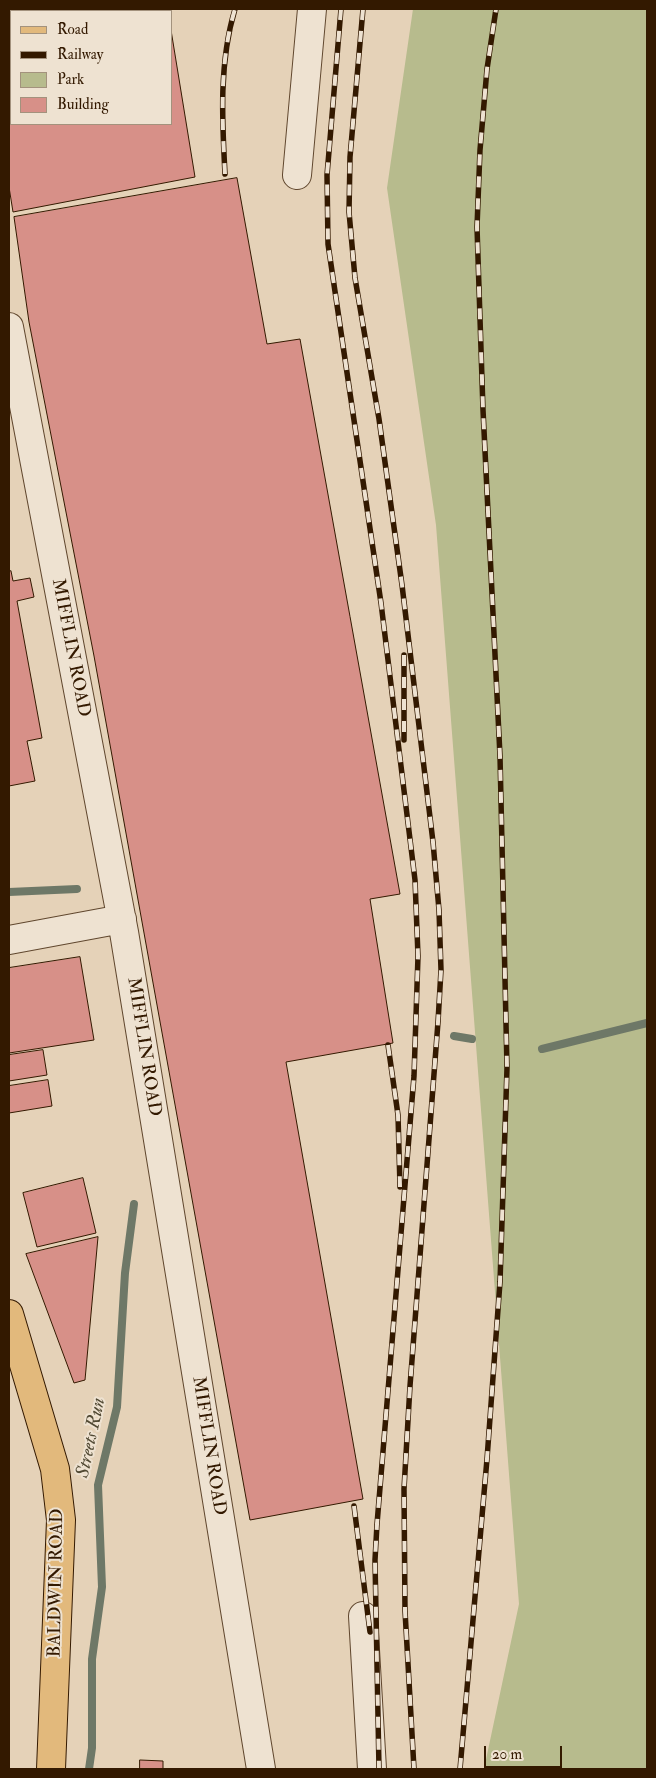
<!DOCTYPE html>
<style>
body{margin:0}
#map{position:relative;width:656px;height:1778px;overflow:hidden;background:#e5d2b8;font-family:"IM FELL Double Pica",serif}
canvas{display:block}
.frame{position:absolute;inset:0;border:10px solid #331900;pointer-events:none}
.legend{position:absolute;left:10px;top:10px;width:162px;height:115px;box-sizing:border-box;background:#eee2d1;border:1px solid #a3927d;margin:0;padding:6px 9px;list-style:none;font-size:15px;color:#331900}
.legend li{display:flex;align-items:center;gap:10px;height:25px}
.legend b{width:25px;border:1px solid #a3927d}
.scale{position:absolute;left:484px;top:1746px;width:78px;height:22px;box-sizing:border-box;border:2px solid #331900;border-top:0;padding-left:6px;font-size:15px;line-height:18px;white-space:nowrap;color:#331900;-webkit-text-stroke:4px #eee2d1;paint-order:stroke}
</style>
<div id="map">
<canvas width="656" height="1778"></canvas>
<div class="frame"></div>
<ul class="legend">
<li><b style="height:6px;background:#e2b97c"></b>Road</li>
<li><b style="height:6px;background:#331900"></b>Railway</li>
<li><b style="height:14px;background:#b7bb8d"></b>Park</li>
<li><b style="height:14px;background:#d79088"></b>Building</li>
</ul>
<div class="scale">20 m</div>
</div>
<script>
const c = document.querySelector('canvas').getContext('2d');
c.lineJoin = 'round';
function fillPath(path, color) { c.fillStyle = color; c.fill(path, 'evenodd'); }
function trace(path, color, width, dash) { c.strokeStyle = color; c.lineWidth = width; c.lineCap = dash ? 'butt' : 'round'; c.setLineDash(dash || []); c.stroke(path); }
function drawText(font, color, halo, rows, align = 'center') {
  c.font = font + ' "IM FELL Double Pica",serif'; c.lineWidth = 4; c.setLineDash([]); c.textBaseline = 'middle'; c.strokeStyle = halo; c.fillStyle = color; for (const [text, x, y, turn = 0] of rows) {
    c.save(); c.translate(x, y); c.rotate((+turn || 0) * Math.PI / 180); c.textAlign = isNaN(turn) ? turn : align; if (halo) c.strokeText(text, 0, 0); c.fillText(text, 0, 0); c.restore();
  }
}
const green = new Path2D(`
 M413 9H647V1769H484L519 1604 436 525 387 188Z`);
const stream = new Path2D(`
 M9 892 77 889
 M454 1036 472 1039
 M542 1049 647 1023
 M89 1769 92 1748V1659L102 1587 98 1485 117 1407 125 1273 134 1204`);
const building = new Path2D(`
 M9 9H168V11H11V124H171V30L195 177 13 212 9 187Z
 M237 178 267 344 300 339 400 894 370 899 393 1043 286 1062 363 1499 250 1520 94 656 29 322 14 217Z
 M11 571 13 581 30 578 34 597 17 601 42 738 27 741 35 781 9 786V572Z
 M80 957 94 1040 9 1053V968Z
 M43 1050 47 1075 9 1081V1055Z
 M48 1080 52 1106 9 1113V1086Z
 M83 1178 96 1233 37 1247 23 1193Z
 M98 1237 85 1380 74 1383 26 1254Z
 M140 1760 163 1761V1769H140Z`);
const minor = new Path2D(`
 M297 175 312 9
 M9 327 124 932 261 1769
 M9 940 122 919
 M363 1616 372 1769`);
const major = new Path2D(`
 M9 1314 55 1469 61 1520 51 1769`);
const rail = new Path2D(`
 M341 9 327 175 328 244 381 603 415 880 418 956 414 1076 377 1524 375 1560 379 1769
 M363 9 350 157 349 212 355 278 379 419 402 585 433 842 439 910 441 970 438 1022 410 1386 404 1489 405 1611 414 1769
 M225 174C222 119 219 62 235 9
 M404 655V740
 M388 1045 398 1115 400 1187
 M354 1506 370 1632
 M460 1769 487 1459 500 1282 507 1068 500 756 483 410 477 227 480 150 487 69 496 9`);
const streetNames = [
 ["MIFFLIN ROAD",70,648,79],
 ["MIFFLIN ROAD",143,1047,81],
 ["MIFFLIN ROAD",208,1446,81],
 ["BALDWIN ROAD",57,1583,-89]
];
const waterNames = [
 ["Streets Run",92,1438,-78]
];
fillPath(green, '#b7bb8d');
trace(stream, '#6e7867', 8);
fillPath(building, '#d79088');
trace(building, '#331900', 1);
trace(minor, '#60472e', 30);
trace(major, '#331900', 30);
trace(minor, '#eee2d1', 28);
trace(major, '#e2b97c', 28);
trace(rail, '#331900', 5.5);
trace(rail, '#eee2d1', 4, [11]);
drawText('18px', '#331900', '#eee2d1', streetNames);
drawText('italic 19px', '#514933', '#eee2d1', waterNames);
</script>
